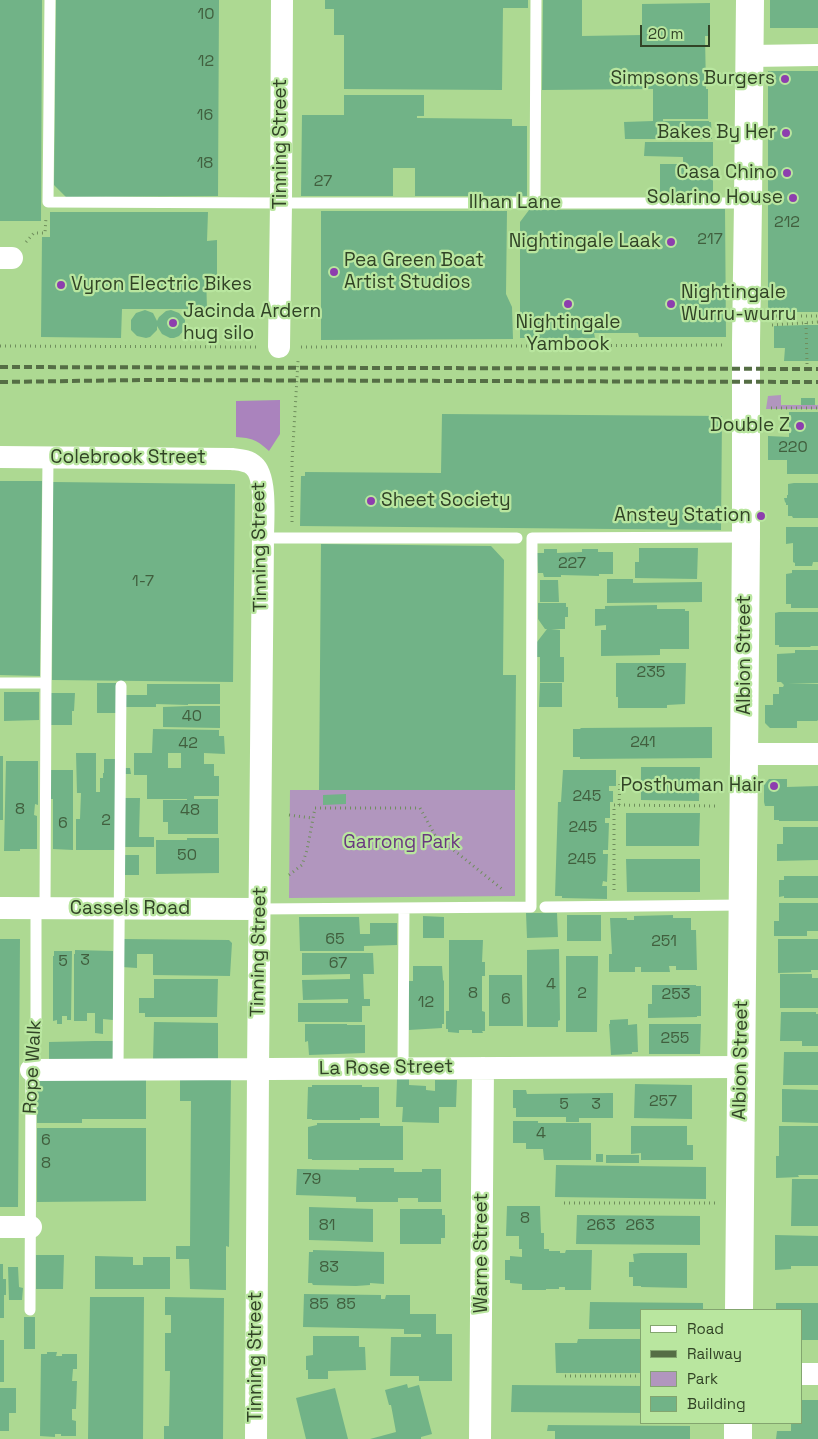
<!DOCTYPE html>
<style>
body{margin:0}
#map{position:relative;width:818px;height:1439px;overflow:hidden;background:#add992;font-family:"Space Grotesk",sans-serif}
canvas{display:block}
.legend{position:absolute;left:640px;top:1309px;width:162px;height:115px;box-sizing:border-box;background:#b9e69f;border:1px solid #83a56f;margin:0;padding:6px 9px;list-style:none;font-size:15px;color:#314326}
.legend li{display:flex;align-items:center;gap:10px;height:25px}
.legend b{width:25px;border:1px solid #83a56f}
.scale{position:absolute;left:640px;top:25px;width:70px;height:22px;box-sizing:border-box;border:2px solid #314326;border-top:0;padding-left:6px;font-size:15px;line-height:18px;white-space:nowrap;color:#314326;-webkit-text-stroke:4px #b9e69f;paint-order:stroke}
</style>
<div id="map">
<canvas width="818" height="1439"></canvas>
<ul class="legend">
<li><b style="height:6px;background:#fff"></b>Road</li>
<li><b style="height:6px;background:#556e45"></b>Railway</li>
<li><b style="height:14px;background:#b196be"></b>Park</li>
<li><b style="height:14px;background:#71b387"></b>Building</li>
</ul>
<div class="scale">20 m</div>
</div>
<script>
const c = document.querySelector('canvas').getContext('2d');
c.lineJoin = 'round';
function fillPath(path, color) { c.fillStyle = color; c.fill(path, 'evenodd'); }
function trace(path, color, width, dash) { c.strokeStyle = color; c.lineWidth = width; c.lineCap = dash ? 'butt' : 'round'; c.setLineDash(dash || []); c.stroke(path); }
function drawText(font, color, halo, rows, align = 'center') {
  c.font = font + ' "Space Grotesk",sans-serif'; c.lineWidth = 4.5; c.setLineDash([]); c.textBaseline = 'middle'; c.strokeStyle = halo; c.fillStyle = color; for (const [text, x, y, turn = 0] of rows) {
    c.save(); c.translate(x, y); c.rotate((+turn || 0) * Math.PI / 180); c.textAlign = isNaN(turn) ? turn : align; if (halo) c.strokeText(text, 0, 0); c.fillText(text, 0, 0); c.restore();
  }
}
const green = new Path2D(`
 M781 395V405H818V409H766L768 396Z
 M290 790H515V896L289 898Z`);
const forest = new Path2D(`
 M280 400V434L269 451C257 440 252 438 236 437V401Z`);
const building = new Path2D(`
 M0 0H42L41 221H0Z
 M56 0H219L218 196 66 197 54 185Z
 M325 0H528V8H503L502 90 344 89V35H334V9H325Z
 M543 0H582V36L642 35V4L710 3V36H705L706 89H708V119H663V121H709V122H711L712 139H625L624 122 653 121V89L542 90Z
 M770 0H818V28H770Z
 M768 71H818V312H768Z
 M344 95H424V116H417V118L512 119V126H527V196H415V168H393V196H301L302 115H344Z
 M645 142H713V196H660V164H683V157L644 156Z
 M725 209 726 337H639L638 333H594L595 338H520V222L529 210Z
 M321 211H507L506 294 512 307 513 339 321 340Z
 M50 212H208L207 241 217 240V275H206L207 309H122L121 338 41 337 42 237H50Z
 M145 310 153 313 157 321 159 317 166 311 171 310 179 313 185 320V329L179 336 174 338H170L162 334 157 326V330L150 337 146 338 137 336 131 330V320L136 313Z
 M806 325H818V361H784L785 348H774V326Z
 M801 398H815V405H801Z
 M789 412H818V474H787V460H768V436L789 437Z
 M442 414 722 416 721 530 300 526 301 476H305V472L441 473Z
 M0 481H42L40 676 0 675Z
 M53 482 235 484 233 682 52 680Z
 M794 483H818V518H793L792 516H788V505H786V503L785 502 784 498H787V495H788V484Z
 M786 527H818V562H813L812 566H795V563L793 562V543L786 544Z
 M321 544 491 546 504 560 503 675H516L515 790H319Z
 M639 548H698L697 579 635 578V562H639Z
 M544 549H557V553L582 552V549H598V552H613V574H599V576L561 575V577H544L543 573H538L537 553H544Z
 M792 570H818V608H791V604H786V574L792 573Z
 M607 579H633V583L702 582V602L607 603Z
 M540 580H558L559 602H540Z
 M538 603H566V607H568V617H565V629H551L560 630V657H564V682H540V657H537V642L547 629H545L538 619Z
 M657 605V609H685V611H689V649H660V655L601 656V630H606V625L595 626V609H605V606Z
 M779 612H818V646H811L810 647H779V645H775V613Z
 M795 650H818V683L788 684H818V720L817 721H797V728H770L765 723V705H773V694H779V687H783L784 685 781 682H777V654L795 653Z
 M616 663H686L685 704 667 705V708H618V697H616Z
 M97 683H116V713H97Z
 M540 683H562V707H539Z
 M147 684H220V704H188V705L156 704V707H126V695H147Z
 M4 692H39V720L4 721Z
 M51 693H75L74 711H72V725H51Z
 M190 706H220V728L163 727V707Z
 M712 727V758L580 759V757H573V729H580L581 728Z
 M153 729 219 730V736H224L225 754 204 753V764H214V776H219V796H194V799H218V834H168V822H163V800H187V799H147V775H134V753H152ZM168 753H181V768H168Z
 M76 753H96V792H100V778H103V773H104V759H115L116 850H76V819H80L81 793H77Z
 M0 756H3V820H0Z
 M6 761H38V805L35 804 34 815 37 816V849H20V851H4Z
 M641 767H700L699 801 641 800Z
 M124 768H130L131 774H124Z
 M50 770H73V850L53 849V799H50Z
 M563 770H616V786H609V791H613V802H610V818H605V823H609L608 850H603V854H608L607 882 603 881 602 886H607V899L562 898V896H555L558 802H561Z
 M769 779H787V787L818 786V821H779V820H774V806H765L764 802V785Z
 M346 794V804L323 805V795Z
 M125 798H140L139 837H154V847H124Z
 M626 813H700L699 846H626Z
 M783 827H818V860L777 861V844H783Z
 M187 838H219V873L156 874V840H187Z
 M124 855H139V875H124Z
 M626 859H700V892H627Z
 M784 876H818V898H784V896L779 897V880H784Z
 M779 903H818V931H807V936H774V921H779Z
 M526 913H557L558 937 527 938Z
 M567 915H601V941H567Z
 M673 915V918H691V930H696L697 970H676V966H669L670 972H641V967H635V972H609V954H612L610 918H627V920H634V916Z
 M423 916 444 917V938H423Z
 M299 917H359L360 934H370V923H397V945L364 946V951H300Z
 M0 939H20L18 1207H0Z
 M122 939 229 940 232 943 230 976 153 975V954H137V968L122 967Z
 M778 939H818V970H811V972L778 973Z
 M449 940H483L482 962H485V976H482V1011L485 1012V1031H482L483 1033H472V1030H459V1033L448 1032V1029H446V1011H449Z
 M559 949 560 1020 558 1021V1027H527V950Z
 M75 950 113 951V1020L103 1019V1034L95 1033V1013H87V1021H74V954H75Z
 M54 951H72L71 1020H67V1016H62V1024H57V1020L53 1021V956H54Z
 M302 953H373L374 974H363L364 999H370V1006H362V1022H298V1003H348V999L303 1000 302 980 350 979V974L302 975Z
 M566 956H598L597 1032H566Z
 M413 966H442L443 980 444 981V1024H442V1028L409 1030 408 981H413Z
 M780 974H812V978H818V1008H780Z
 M489 975H522L523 1026H489Z
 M154 979H218L217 1017H145V1013H139V998H154Z
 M652 985H696V986H701V1016H697V1017L648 1018V1004H652Z
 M781 1012H816V1014H818V1046H802V1041H780Z
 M628 1019V1025L637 1024 638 1052H632V1054L611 1055 609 1024H610V1020Z
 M154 1022 218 1023V1060H153Z
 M305 1024H347V1025H365V1053L309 1055 308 1041 305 1042Z
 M649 1024H701L700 1054H649Z
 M95 1041H113V1060H49V1042Z
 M784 1052H818V1085H783Z
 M180 1079H231L229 1247 226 1246V1290L190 1289 189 1259H176V1246H190L191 1101H180Z
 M397 1079H409V1085L426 1086V1090L435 1091V1080H457L456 1107H439V1123L402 1122 403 1107H396Z
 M37 1080H146V1119H82V1123H37Z
 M635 1084 692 1085V1119L634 1118Z
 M312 1085H362V1087H379V1118H360V1120H312V1119H307L308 1087H312Z
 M782 1089 818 1090V1123L782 1122Z
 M513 1090H526L527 1094 613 1093V1118H579V1122H566V1117H516V1108H513Z
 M513 1121H538V1123H591V1160H544L543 1149H526V1143H513Z
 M317 1123H380V1126H403V1160H312V1159H308V1127L317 1125Z
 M631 1126H687V1145H693V1160H641V1153L631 1154Z
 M779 1126H818V1175H798L799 1177 776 1178V1156H779Z
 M37 1128H146V1201L37 1202Z
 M596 1154H603V1162H596Z
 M606 1155H639V1163H606Z
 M556 1165 706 1167V1199L555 1197Z
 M359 1168H394V1172H422V1169H441V1202H418V1198H398V1202H356V1197L296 1195 297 1169 359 1170Z
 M792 1179H818V1226H791Z
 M507 1206H540L541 1233H544V1249H549V1251H560V1253H565L566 1250H592L591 1290H565V1287H559V1289H546V1290H522V1284L510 1283V1280H505V1260H510V1256L522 1257V1249H519V1236H506Z
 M309 1207 373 1209V1242L309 1240Z
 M400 1209H442V1215H445V1238H441V1244H400Z
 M577 1215 700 1216V1245L576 1244Z
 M775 1235 818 1236V1266H791V1269L775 1270Z
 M313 1250 384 1252V1284L370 1283V1285L356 1286 313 1285 312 1283H308L309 1252H313Z
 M641 1253H687V1288L641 1287V1286H633V1277H629V1262H634L633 1254Z
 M36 1255H64L63 1289H36Z
 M95 1256 133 1257V1265H143V1257H170V1289H95Z
 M0 1264H3V1279H6V1295H4V1318H0Z
 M8 1267H18L19 1287 23 1288 22 1300H9Z
 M304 1294 381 1295V1299H385L386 1295H410V1314H436V1334H452V1381H419V1376H390L391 1337H421V1334H404V1329L303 1327Z
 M90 1297H144L143 1439H88Z
 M165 1297 224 1298 223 1439H164V1426H169L170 1371H165V1333H171V1315H165Z
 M590 1302 703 1303V1310H642V1329H589Z
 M776 1303H818V1340H802V1310H776Z
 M24 1317H35V1349H24Z
 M313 1336H359V1347H365L366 1370 328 1371V1379H308V1370H306V1356L313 1355Z
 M578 1339H642V1373H556L555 1343H577Z
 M0 1340H4V1382H0Z
 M47 1352H57L56 1356H62V1354H77V1369H73L72 1381H77L76 1409H72V1420L76 1421V1436H61V1434H55V1437L40 1436 41 1354H47Z
 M407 1384 408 1388 419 1385 432 1434 421 1437V1439H370L396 1432 391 1405H389L385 1390Z
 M512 1385 642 1386V1413L511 1412Z
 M0 1388H16V1413H9V1431H0Z
 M335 1388 348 1439H306L296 1398Z
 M802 1400H818V1439H776L777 1431H791V1423H802Z
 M548 1425 690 1426V1439H555V1431H547Z`);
const path = new Path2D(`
 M26 242 34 233H45L46 217
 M771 316H818
 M806 323 807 364
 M772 325 818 322
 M0 346 257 347
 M301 347 722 345
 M771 408H818
 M292 522V461L298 361
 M619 805 620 780
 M289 815 312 818
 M289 875 302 865 307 850 315 808H420L435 835 502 889
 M614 890V805L718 806
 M564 1203H716
 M565 1376H642`);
const lane = new Path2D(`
 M50 0 48 202 281 203H748
 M535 203 536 0
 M263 538H517
 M0 683H46L45 908
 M46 683 48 457
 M545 907 743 905
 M259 909 531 907 532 538 746 537
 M403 1068 404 908
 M118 1069 121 686
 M30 1310 31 1070 36 1033V908`);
const street = new Path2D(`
 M750 56 818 55
 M0 258H12
 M279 347 281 203 282 0
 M0 457 232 459C240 460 248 460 254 466 267 477 263 521 263 538L258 1070 256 1439
 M744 754H818
 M0 908 259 909
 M31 1070 741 1067
 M0 1227H31
 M802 1374H818
 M480 1439 483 1068`);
const secondary = new Path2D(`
 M739 1310 746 537V343L748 203 750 0
 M738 1439V1423`);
const rail = new Path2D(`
 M0 367 818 369
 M0 382 141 380 818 382`);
const markers = [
 [785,79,5,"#8d3eae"],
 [786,133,5,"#8d3eae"],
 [787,173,5,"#8d3eae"],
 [793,198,5,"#8d3eae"],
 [671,242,5,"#8d3eae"],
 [334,272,5,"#8d3eae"],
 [61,285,5,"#8d3eae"],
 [568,304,5,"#8d3eae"],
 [671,304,5,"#8d3eae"],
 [173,323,5,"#8d3eae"],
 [800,426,5,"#8d3eae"],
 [371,501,5,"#8d3eae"],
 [761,516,5,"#8d3eae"],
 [774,786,5,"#8d3eae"]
];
const numberNames = [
 ["10",206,15],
 ["12",206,62],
 ["16",205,116],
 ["18",205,164],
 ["27",323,182],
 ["212",787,223],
 ["217",710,240],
 ["220",793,448],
 ["227",572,564],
 ["1-7",143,582],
 ["235",651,673],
 ["40",192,717],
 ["241",643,743],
 ["42",188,744],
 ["245",587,797],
 ["8",20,810],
 ["48",190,811],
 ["2",106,821],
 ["6",63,824],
 ["245",583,828],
 ["50",187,856],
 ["245",582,860],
 ["65",335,940],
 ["251",664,942],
 ["3",85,961],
 ["5",63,962],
 ["67",338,964],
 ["4",551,985],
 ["8",473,994],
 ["2",582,994],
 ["253",676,995],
 ["6",506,1000],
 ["12",426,1003],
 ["255",675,1039],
 ["257",663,1102],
 ["5",564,1105],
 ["3",596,1105],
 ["4",541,1134],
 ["6",46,1141],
 ["8",46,1164],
 ["79",312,1180],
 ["8",525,1219],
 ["81",327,1226],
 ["263",601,1226],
 ["263",640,1226],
 ["83",329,1268],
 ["85",319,1305],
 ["85",346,1305]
];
const poiNames = [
 ["Simpsons Burgers",775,79],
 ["Bakes By Her",776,133],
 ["Casa Chino",777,173],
 ["Solarino House",783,198],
 ["Nightingale Laak",661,242],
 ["Pea Green Boat",344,261,"left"],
 ["Artist Studios",344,283,"left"],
 ["Vyron Electric Bikes",71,285,"left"],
 ["Nightingale",681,293,"left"],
 ["Wurru-wurru",681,315,"left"],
 ["Jacinda Ardern",183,312,"left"],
 ["hug silo",183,334,"left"],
 ["Nightingale",568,323,"center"],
 ["Yambook",568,345,"center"],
 ["Double Z",790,426],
 ["Sheet Society",381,501,"left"],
 ["Anstey Station",751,516],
 ["Posthuman Hair",764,786]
];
const streetNames = [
 ["Tinning Street",281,144,-90],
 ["Ilhan Lane",515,203],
 ["Colebrook Street",128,458],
 ["Tinning Street",260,547,-91],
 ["Albion Street",745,655,-90],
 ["Cassels Road",130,909],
 ["Tinning Street",259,952,-89],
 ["Albion Street",741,1060,-89],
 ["Rope Walk",33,1067,-87],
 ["La Rose Street",386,1068,-1],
 ["Warne Street",482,1253,-90],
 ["Tinning Street",256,1357,-90]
];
const parkNames = [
 ["Garrong Park",402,843]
];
fillPath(green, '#b196be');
fillPath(forest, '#aa83bd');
fillPath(building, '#71b387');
trace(path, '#6f8e5c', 3, [1, 4]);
trace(lane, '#fff', 11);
trace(street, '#fff', 22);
trace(secondary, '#fff', 28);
trace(rail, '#556e45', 4, [8, 4]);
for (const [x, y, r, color] of markers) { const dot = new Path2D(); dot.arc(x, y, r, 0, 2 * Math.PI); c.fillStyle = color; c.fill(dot); trace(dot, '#b9e69f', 2); }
drawText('16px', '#415f3e', null, numberNames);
drawText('19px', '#314326', '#b9e69f', poiNames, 'right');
drawText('19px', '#314326', '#b9e69f', streetNames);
drawText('19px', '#6a3880', '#b9e69f', parkNames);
</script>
